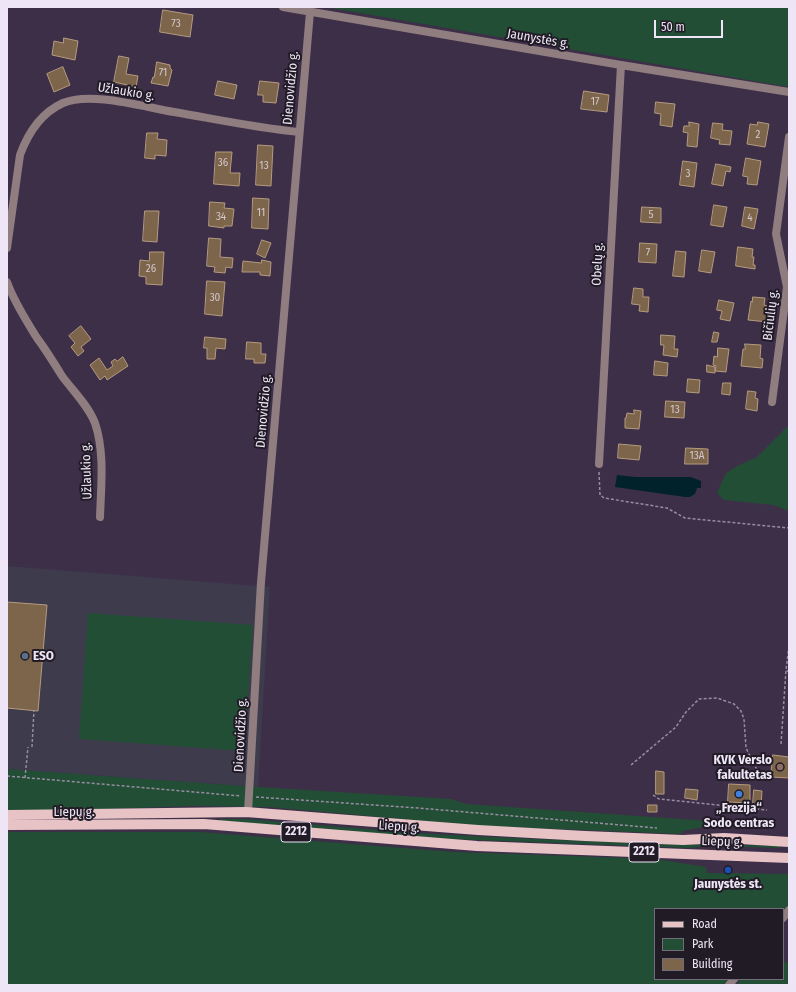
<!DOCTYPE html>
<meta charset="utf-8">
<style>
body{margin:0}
#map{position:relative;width:796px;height:992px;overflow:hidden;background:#3e2f49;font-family:"Fira Sans Condensed",sans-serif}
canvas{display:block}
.frame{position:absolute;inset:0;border:8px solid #eee5f6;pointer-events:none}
.legend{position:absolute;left:654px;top:908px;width:130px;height:72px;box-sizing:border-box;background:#211b26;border:1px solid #736c79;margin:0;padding:5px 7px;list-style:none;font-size:12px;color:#eee5f6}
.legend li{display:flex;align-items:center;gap:8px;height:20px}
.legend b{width:20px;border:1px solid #736c79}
.scale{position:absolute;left:654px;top:20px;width:69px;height:18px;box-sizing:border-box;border:2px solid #eee5f6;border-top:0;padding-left:5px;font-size:12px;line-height:14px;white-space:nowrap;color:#eee5f6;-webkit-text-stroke:3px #211b26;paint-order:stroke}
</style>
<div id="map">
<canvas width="796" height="992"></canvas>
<div class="frame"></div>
<ul class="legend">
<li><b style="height:5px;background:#e7c3c6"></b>Road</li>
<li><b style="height:11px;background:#214e35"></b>Park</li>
<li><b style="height:11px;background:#7d654b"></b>Building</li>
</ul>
<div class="scale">50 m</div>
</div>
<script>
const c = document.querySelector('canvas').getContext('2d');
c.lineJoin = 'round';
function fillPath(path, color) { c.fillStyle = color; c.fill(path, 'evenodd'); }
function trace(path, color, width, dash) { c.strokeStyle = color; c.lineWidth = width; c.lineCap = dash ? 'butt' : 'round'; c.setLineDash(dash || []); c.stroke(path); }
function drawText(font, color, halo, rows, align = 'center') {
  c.font = font + ' "Fira Sans Condensed",sans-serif'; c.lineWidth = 4; c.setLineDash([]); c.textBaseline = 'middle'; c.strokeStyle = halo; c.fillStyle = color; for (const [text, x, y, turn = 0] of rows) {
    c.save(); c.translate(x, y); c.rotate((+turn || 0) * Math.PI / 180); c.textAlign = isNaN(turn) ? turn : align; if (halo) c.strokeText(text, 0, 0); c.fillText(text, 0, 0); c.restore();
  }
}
const commercial = new Path2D(`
 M7 566 270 587 258 787 7 769Z`);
const green = new Path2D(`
 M325 7H789V87Z
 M789 425V511L773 505 724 500 717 493 726 473 737 466 757 457Z
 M88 613 253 625 244 751 79 739Z
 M7 769 258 787 451 799 466 804 710 821 709 826 682 831 681 834 480 826 268 807 194 806 46 811 7 810Z
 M220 819H245L416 833 490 837 682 845 704 844 780 846V848L708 846 689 848 448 839 220 821Z
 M7 832H200L454 852 656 859 706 867 707 873 789 874V903L783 911V909H655V979H729L724 985H7Z
 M783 961 789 963V985H736L741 979H783Z`);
const water = new Path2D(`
 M617 475 635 477H691L701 481V488H697L695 494 690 497H685L615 487Z`);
const building = new Path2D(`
 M163 10 193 15 190 37 160 32Z
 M64 38 78 41 75 60 52 55 54 41 63 43Z
 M119 56 129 58 126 74 138 76 136 87 114 82Z
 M157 62 170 65V68L172 70 168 86 151 83 153 77H154Z
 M63 67 70 85 54 92 47 74Z
 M218 81 237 85 234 99 215 95Z
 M260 81 279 83 276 103 263 102V95H258Z
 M584 91 609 95 607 112 581 109Z
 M656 102 675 104 672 127 660 125 661 114 655 113Z
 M689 122 699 124 697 147 687 146 688 133 683 132 684 126H689Z
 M758 122 769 124 765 147 747 144 750 124 757 125Z
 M713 123 723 124 722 130 732 131 730 145 719 144 720 140 711 138Z
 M147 133H158L157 139 167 140 166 156 155 155V159L145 158Z
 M258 145 273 146 271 186 256 185Z
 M216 152H232L230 173H240L239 186 214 184Z
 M746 158 761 161 757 185 747 184 748 177 743 176Z
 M683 161 697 163 694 187 680 185Z
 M716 164 731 167 730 172 726 171 723 186 712 184Z
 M253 198 269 199 268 229 252 228Z
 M210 202 225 203 224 208 234 209 232 226H224V228L209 226Z
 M714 205 727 207 723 227 711 225Z
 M642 207 661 208V223L641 222Z
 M745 207 758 209 754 229 742 226Z
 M145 211H159L157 242 143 241Z
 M209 238 221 239 220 257 233 258 232 268 226 267 225 273 214 272 215 267 207 266Z
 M262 240 271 243 265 258 257 254Z
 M640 243 657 244 656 263 639 262Z
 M738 247 753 249 752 257H754L753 265H755V269L736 266Z
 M702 250 715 252 711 273 699 271Z
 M676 251 686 252 684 277 673 276Z
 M150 252H164L162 285 146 284V277L139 276 140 260 149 261Z
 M262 260 271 262 270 276 260 275V272H242L243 261 261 263Z
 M207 281 225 282 222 316 205 314Z
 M634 288 643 289V297H649L648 312 639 311 640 305 632 304Z
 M753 297 765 298 764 305 767 306V312L770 313 768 322 748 320 751 301 752 302Z
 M719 300 734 303 730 321 720 319 722 311 717 310Z
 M81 326 91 339 81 347 84 351 78 356 71 347 75 343 69 336Z
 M714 332 719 333 717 342H712Z
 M661 335 675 336 674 349H678L677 357 663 355 664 345H661Z
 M205 337 226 339 225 349 216 348 215 359H207V348H204Z
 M247 342 261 343V354H266L265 363H254V359H246Z
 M745 344 761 345 760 358 763 359 762 368 741 366 743 349H745Z
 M718 348 729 349 726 372 715 371 716 366 713 365 714 356 717 357Z
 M123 357 128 366 107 380 105 376 100 380 90 365 99 358 107 370 113 366 111 362 115 359 117 361Z
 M655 361 668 363 667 376 654 375Z
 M707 365 715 367V373L707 372Z
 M688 379 700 380 699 393 687 392Z
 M723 383H731L730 395 722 394Z
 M748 391 756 392 755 398 758 399 757 411 746 409Z
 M666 401 685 402 684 418 665 417Z
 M634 410 641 411 639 429 625 428V418H626L627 413 634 414Z
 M619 444 641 446 639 460 618 458Z
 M686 448 708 449V464H685Z
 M7 602 47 605 38 711 7 708Z
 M773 755 789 757V778L771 777Z
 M656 771 664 772V794H656Z
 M729 784 750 785V803L728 802Z
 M686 789 698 790 697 800 685 798Z
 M754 790 762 791 761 805 753 804Z
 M648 805H657V812H648Z`);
const path = new Path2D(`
 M599 472 600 495 604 498 667 508 685 518 789 528
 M789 646 786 670 789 672
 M781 744 786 670
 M32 747 34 710
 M631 765 676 727 686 712 699 699 717 698 734 704 741 711 744 719 746 748 756 768 768 778
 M7 776 241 796
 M25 778 28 747
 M653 795 659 799 767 810
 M256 797 418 808 657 828`);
const minor = new Path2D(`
 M283 7 621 65 789 92
 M7 248 20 155C28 133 41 113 63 103 90 91 144 107 174 112 215 119 257 128 299 132
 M7 282C14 302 26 320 37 338 46 350 54 363 62 376 73 391 88 405 95 423 105 453 101 486 100 517
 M772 402 787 287 776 234 789 137
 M599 464 621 65
 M248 812 261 582 310 12
 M783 918 789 910
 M729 985 734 979`);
const primary = new Path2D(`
 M7 815 246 812 478 830 585 836 683 840 724 838 789 842
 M7 825 204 824 477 846 789 858`);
const markers = [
 [25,656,4,"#5c6f8a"],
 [780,767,4,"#8d6e63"],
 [739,794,4,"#3f7fe0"],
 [728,870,4,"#1a4fb4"]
];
const numberNames = [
 ["73",176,24],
 ["71",163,73],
 ["17",595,102],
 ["2",758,135],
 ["36",223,163],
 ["13",264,166],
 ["3",688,174],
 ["11",261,213],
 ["5",651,215],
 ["34",221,217],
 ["4",750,218],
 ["7",648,253],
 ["26",151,269],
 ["30",215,298],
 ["13",675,410],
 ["13A",697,456]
];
const shields = [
 [296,832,30],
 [644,852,30]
];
const shieldNames = [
 ["2212",296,832],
 ["2212",644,852]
];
const streetNames = [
 ["Jaunystės g.",538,39,10],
 ["Dienovidžio g.",291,88,-85],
 ["Užlaukio g.",126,92,9],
 ["Obelų g.",598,264,-87],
 ["Bičiulių g.",771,315,-83],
 ["Dienovidžio g.",264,411,-85],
 ["Užlaukio g.",87,471,-92],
 ["Dienovidžio g.",241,735,-87],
 ["Liepų g.",74,812],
 ["Liepų g.",399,827,4],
 ["Liepų g.",722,842,2]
];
const poiNames = [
 ["ESO",33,656,"left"],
 ["KVK Verslo",772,760,"right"],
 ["fakultetas",772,775,"right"],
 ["„Frezija“",739,808],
 ["Sodo centras",739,823],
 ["Jaunystės st.",728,884]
];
fillPath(commercial, '#3e3b4d');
fillPath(green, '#214e35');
fillPath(water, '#02222b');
fillPath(building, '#7d654b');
trace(building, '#b49b7f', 1);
trace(path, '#988ca1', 1.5, [3, 2]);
trace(minor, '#8f7d7f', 8);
trace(primary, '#e7c3c6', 10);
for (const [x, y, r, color] of markers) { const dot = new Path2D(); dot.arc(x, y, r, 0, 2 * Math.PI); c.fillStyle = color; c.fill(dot); trace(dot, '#211b26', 1.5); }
drawText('11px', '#d2c5cb', null, numberNames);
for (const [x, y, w] of shields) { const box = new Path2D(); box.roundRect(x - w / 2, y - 10, w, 20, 3); c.fillStyle = '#211b26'; c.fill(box); trace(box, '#eee5f6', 1); }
drawText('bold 12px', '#eee5f6', null, shieldNames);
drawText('13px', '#eee5f6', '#211b26', streetNames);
drawText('bold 13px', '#eee5f6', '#211b26', poiNames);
</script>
